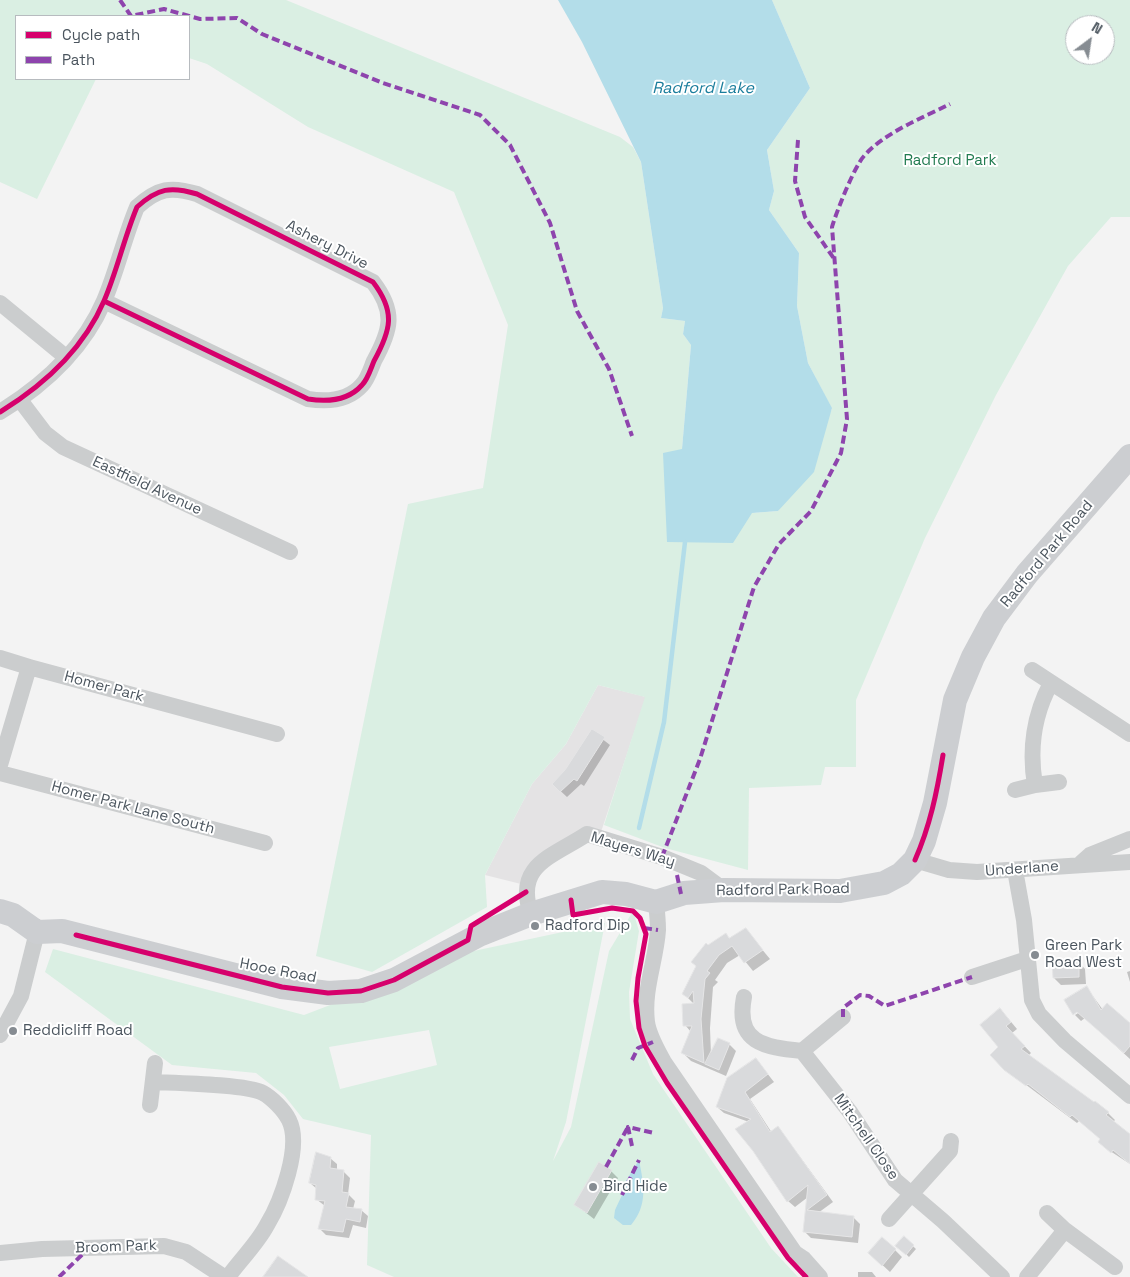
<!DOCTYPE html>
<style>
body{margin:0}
#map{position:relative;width:1130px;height:1277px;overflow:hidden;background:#f3f3f3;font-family:"Space Grotesk",sans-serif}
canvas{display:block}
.legend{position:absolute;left:15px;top:15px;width:175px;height:65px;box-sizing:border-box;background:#fff;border:1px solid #b7bbbf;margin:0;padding:6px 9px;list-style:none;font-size:15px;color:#4b555e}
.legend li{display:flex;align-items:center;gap:10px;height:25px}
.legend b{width:25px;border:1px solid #b7bbbf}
.north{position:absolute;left:1065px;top:15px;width:50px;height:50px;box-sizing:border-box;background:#fff;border:1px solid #b7bbbf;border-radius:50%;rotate:31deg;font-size:14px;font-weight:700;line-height:20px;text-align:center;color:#4b555e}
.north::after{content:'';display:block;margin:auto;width:18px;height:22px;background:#868c92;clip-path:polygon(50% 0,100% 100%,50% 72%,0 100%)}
</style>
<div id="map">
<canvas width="1130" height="1277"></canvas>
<ul class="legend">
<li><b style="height:6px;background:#d6006c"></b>Cycle path</li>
<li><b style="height:6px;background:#8e44ad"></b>Path</li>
</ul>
<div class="north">N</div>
</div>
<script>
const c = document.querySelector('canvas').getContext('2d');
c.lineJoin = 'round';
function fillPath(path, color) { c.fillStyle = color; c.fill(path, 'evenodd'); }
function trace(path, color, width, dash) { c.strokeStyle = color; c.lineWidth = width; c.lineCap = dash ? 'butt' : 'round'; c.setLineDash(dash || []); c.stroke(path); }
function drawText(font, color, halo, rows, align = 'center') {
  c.font = font + ' "Space Grotesk",sans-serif'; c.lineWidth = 4; c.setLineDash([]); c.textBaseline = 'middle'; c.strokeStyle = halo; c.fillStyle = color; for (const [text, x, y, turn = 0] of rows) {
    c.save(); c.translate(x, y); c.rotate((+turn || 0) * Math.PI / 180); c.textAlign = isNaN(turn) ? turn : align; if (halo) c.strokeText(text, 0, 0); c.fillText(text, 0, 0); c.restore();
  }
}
const education = new Path2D(`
 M598 685 646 697 599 838 587 834 525 885 485 875 532 784 566 744Z`);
const green = new Path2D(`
 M0 0H286L620 137 633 147 641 162 663 308 661 318 685 321 683 334 691 345 682 449 752 513 778 511 832 409 808 363 797 306 799 253 769 210 774 191 767 150 810 88 772 0H1130V217H1111L1068 266 996 395 925 538 856 700V767H825L821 785 749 788 748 870 665 848 604 825 645 697 598 685 566 744 532 784 485 875 487 907 372 972 316 956 408 504 483 488 508 325 454 192 308 127 207 64 189 58V16H16V79H96L37 199 0 182ZM1075 25H1105V55H1075Z
 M633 911 639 931 629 992 630 1019 653 1074 771 1248 798 1277H394L367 1265 371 1135 303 1119 284 1095 256 1073 172 1065 45 972 53 949 304 1015 469 952 605 923 566 1122 553 1161 571 1127 609 951ZM429 1030 437 1065 340 1089 329 1047Z`);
const water = new Path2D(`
 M558 0H772L810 88 767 150 774 191 769 210 799 253 797 306 808 363 832 408 814 472 778 511 752 513 733 543 667 542 663 453 682 449 691 345 683 334 685 321 661 318 663 308 641 162 582 42Z
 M639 1160C644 1185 648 1205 631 1225H623L614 1218 615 1210 622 1195V1187Z`);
const shadow = new Path2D(`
 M592 731 610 745 584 786 581 784 567 797 553 784 566 771Z
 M746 930 770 959 753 971 740 955 727 963 715 980 718 982 713 987 710 1028 711 1055 729 1044 736 1051 726 1076 691 1061 683 1053 691 1032 685 1025 694 1004 684 994 708 946 730 939Z
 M1078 961 1085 969 1086 984 1061 985 1054 978Z
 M1130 971V982L1127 972Z
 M1087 988 1103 1010 1130 1026V1059L1085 1018 1081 1021 1075 1015 1083 1010Z
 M1007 1017 1017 1029 1012 1033 1031 1053 1028 1056 1108 1113 1115 1120 1113 1122 1130 1136V1164L1107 1149 1102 1140 1079 1121 1077 1123 1005 1069 1000 1047Z
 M756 1059 774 1082 750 1099 772 1133 778 1128 784 1135 833 1202 818 1213 853 1217 860 1224 858 1243 811 1238 804 1231 808 1197 795 1207 788 1201 749 1122 724 1113 717 1107Z
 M330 1158 337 1164V1170L343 1171 350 1178 348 1194 355 1201 353 1209 361 1210 368 1216 366 1228 353 1225 349 1238 326 1235 319 1228 325 1206 316 1199 317 1189 310 1183Z
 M611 1171 618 1178 594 1219 576 1205Z
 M904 1238 916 1249 909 1257 897 1245Z
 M895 1250 902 1257 890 1272 877 1260Z
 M858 1272H872L876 1277H858Z`);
const stream = new Path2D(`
 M639 828 664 722 685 542`);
const building = new Path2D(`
 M592 729 605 737 577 781 574 779 560 792 552 784 565 770Z
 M746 928 763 950 744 963 732 946 719 955 707 971 710 973 705 979 701 1019 704 1063 681 1053 692 1026H683L682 1004 694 1003 693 991 688 998 682 994 696 966 691 962 706 943 708 945 726 933 729 938Z
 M1079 960V977L1053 978 1052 961Z
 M1087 986 1101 1010 1107 1003 1130 1023V1046L1124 1053 1077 1012 1073 1015 1064 1000Z
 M1000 1008 1011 1022 1006 1026 1025 1046 1021 1049 1094 1102 1095 1101 1109 1112 1106 1115 1130 1134V1164L1113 1150 1111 1153 1098 1142 1100 1139 1072 1115 1070 1117 1028 1084 1026 1086 1004 1070 990 1055 998 1047 980 1025Z
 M718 1038 730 1043 719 1070 705 1064Z
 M756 1058 768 1074 745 1092 770 1132 778 1126 827 1195 807 1210 854 1216 852 1237 803 1232 808 1185 787 1202 753 1151 735 1129 751 1119 716 1107 727 1078Z
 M316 1152 331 1157 330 1168 344 1170 342 1192 349 1193 346 1207 362 1209 360 1222 346 1219 343 1232 318 1229 325 1201 315 1200 316 1185 309 1183Z
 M599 1162 612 1170 587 1213 574 1205Z
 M904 1236 914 1245 906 1255 895 1246Z
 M882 1237 896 1249 882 1266 868 1253Z
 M278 1256 308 1277H263Z`);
const street = new Path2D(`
 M0 303 67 358
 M20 400 45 433 63 447 290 552
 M0 412C44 385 83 350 104 301 117 271 124 238 137 207 158 188 171 186 197 194L373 282C396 312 391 330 374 361 371 368 368 379 362 385 348 401 327 402 308 399L104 301
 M0 658 29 667
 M1032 670 1130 734
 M0 765 29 667 277 734
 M0 773 265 843
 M1035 785 1059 782
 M1015 790 1035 785C1029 750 1034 714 1051 683
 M915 860 949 870 977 872 1130 862
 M1081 863 1090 855 1130 839
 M1015 870 1024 920 1032 1000 1039 1014 1065 1041 1130 1096
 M656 902C657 911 658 921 658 930 656 961 643 990 647 1022 649 1036 657 1049 664 1062L795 1253 804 1259 820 1277
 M531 914C514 865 552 857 587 834L662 857 701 873 724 890
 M972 977 1027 959
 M744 997C735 1043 764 1047 802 1051L850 1112 895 1180 943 1221 1002 1277
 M0 1035 21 996 37 932
 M802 1051 843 1017
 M153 1082C174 1083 247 1084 263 1093 272 1098 284 1110 289 1120 302 1146 281 1202 267 1225 257 1244 240 1260 228 1277
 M150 1105 155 1063
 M1047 1213 1065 1230
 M889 1219 950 1151 951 1141
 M0 1253 42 1249 164 1246 186 1252 224 1277
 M1027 1277 1065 1230 1115 1267`);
const secondary = new Path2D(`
 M0 911 13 915 37 932 62 931 282 987 328 993 361 991 394 980 481 934 531 914 602 892 626 894 656 902 684 893 724 890 840 891 884 883 901 874 915 860 924 841 935 803 955 700 973 657 994 618 1027 574 1130 456`);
const quiet = new Path2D(`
 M120 0 131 16 164 9 200 19 237 18 262 34 383 83 480 115 510 145 550 223 577 311 609 369 632 436
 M798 140 795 181 805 217 835 260
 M662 857 700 759 754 587 779 544 811 511 841 453 847 419 832 227C836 213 854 167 864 156 884 133 922 118 950 104
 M677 875 681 894
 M644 928 658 930
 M843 1017V1008L860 995 869 996 885 1006 972 977
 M632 1060 638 1048 653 1042
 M632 1146 628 1127 654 1133
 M606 1167 628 1127
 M622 1195 639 1160
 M59 1277 89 1248`);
const cycleway = new Path2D(`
 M0 412C44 385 83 350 104 301 117 271 124 238 137 207 158 188 171 186 197 194L373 282C396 312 391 330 374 361 371 368 368 379 362 385 348 401 327 402 308 399L104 301
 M915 860C930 826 937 792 943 755
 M571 900 573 915 612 908 633 911 640 918 646 934 638 978 636 1001 639 1028 645 1046 667 1083 788 1258 806 1277
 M76 935 282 987 328 993 361 991 394 980 468 940 471 926 526 892`);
const markers = [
 [535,926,5,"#868c92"],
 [1035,955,5,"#868c92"],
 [13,1031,5,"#868c92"],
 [593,1187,5,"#868c92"]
];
const parkNames = [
 ["Radford Park",950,161]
];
const streetNames = [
 ["Ashery Drive",327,245,27],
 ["Eastfield Avenue",147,486,25],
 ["Radford Park Road",1047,554,-50],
 ["Homer Park",104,687,15],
 ["Homer Park Lane South",133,808,15],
 ["Mayers Way",633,850,17],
 ["Underlane",1022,869,-4],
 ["Radford Park Road",783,890,-1],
 ["Hooe Road",278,971,11],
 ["Mitchell Close",866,1137,55],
 ["Broom Park",116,1247,-2]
];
const poiNames = [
 ["Radford Dip",545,926],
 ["Green Park",1045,946],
 ["Road West",1045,963],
 ["Reddicliff Road",23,1031],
 ["Bird Hide",603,1187]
];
const waterNames = [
 ["Radford Lake",703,89]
];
fillPath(education, '#e4e3e4');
fillPath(green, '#daefe3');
fillPath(water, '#b3dde9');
fillPath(shadow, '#0003');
trace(stream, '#b3dde9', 4.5);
fillPath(building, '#d9dadc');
trace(building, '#e5e5e6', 1);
trace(street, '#cbcdce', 16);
trace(secondary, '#ccced1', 24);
trace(quiet, '#8e44ad', 4, [8, 4]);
trace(cycleway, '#d6006c', 5);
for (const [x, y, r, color] of markers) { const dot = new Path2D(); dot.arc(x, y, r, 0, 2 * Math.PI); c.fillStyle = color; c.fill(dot); trace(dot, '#fff', 2); }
drawText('15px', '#217b50', '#fff', parkNames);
drawText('15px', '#4b555e', '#fff', streetNames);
drawText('15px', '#4b555e', '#fff', poiNames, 'left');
drawText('italic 16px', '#1a7d9c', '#fff', waterNames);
</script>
